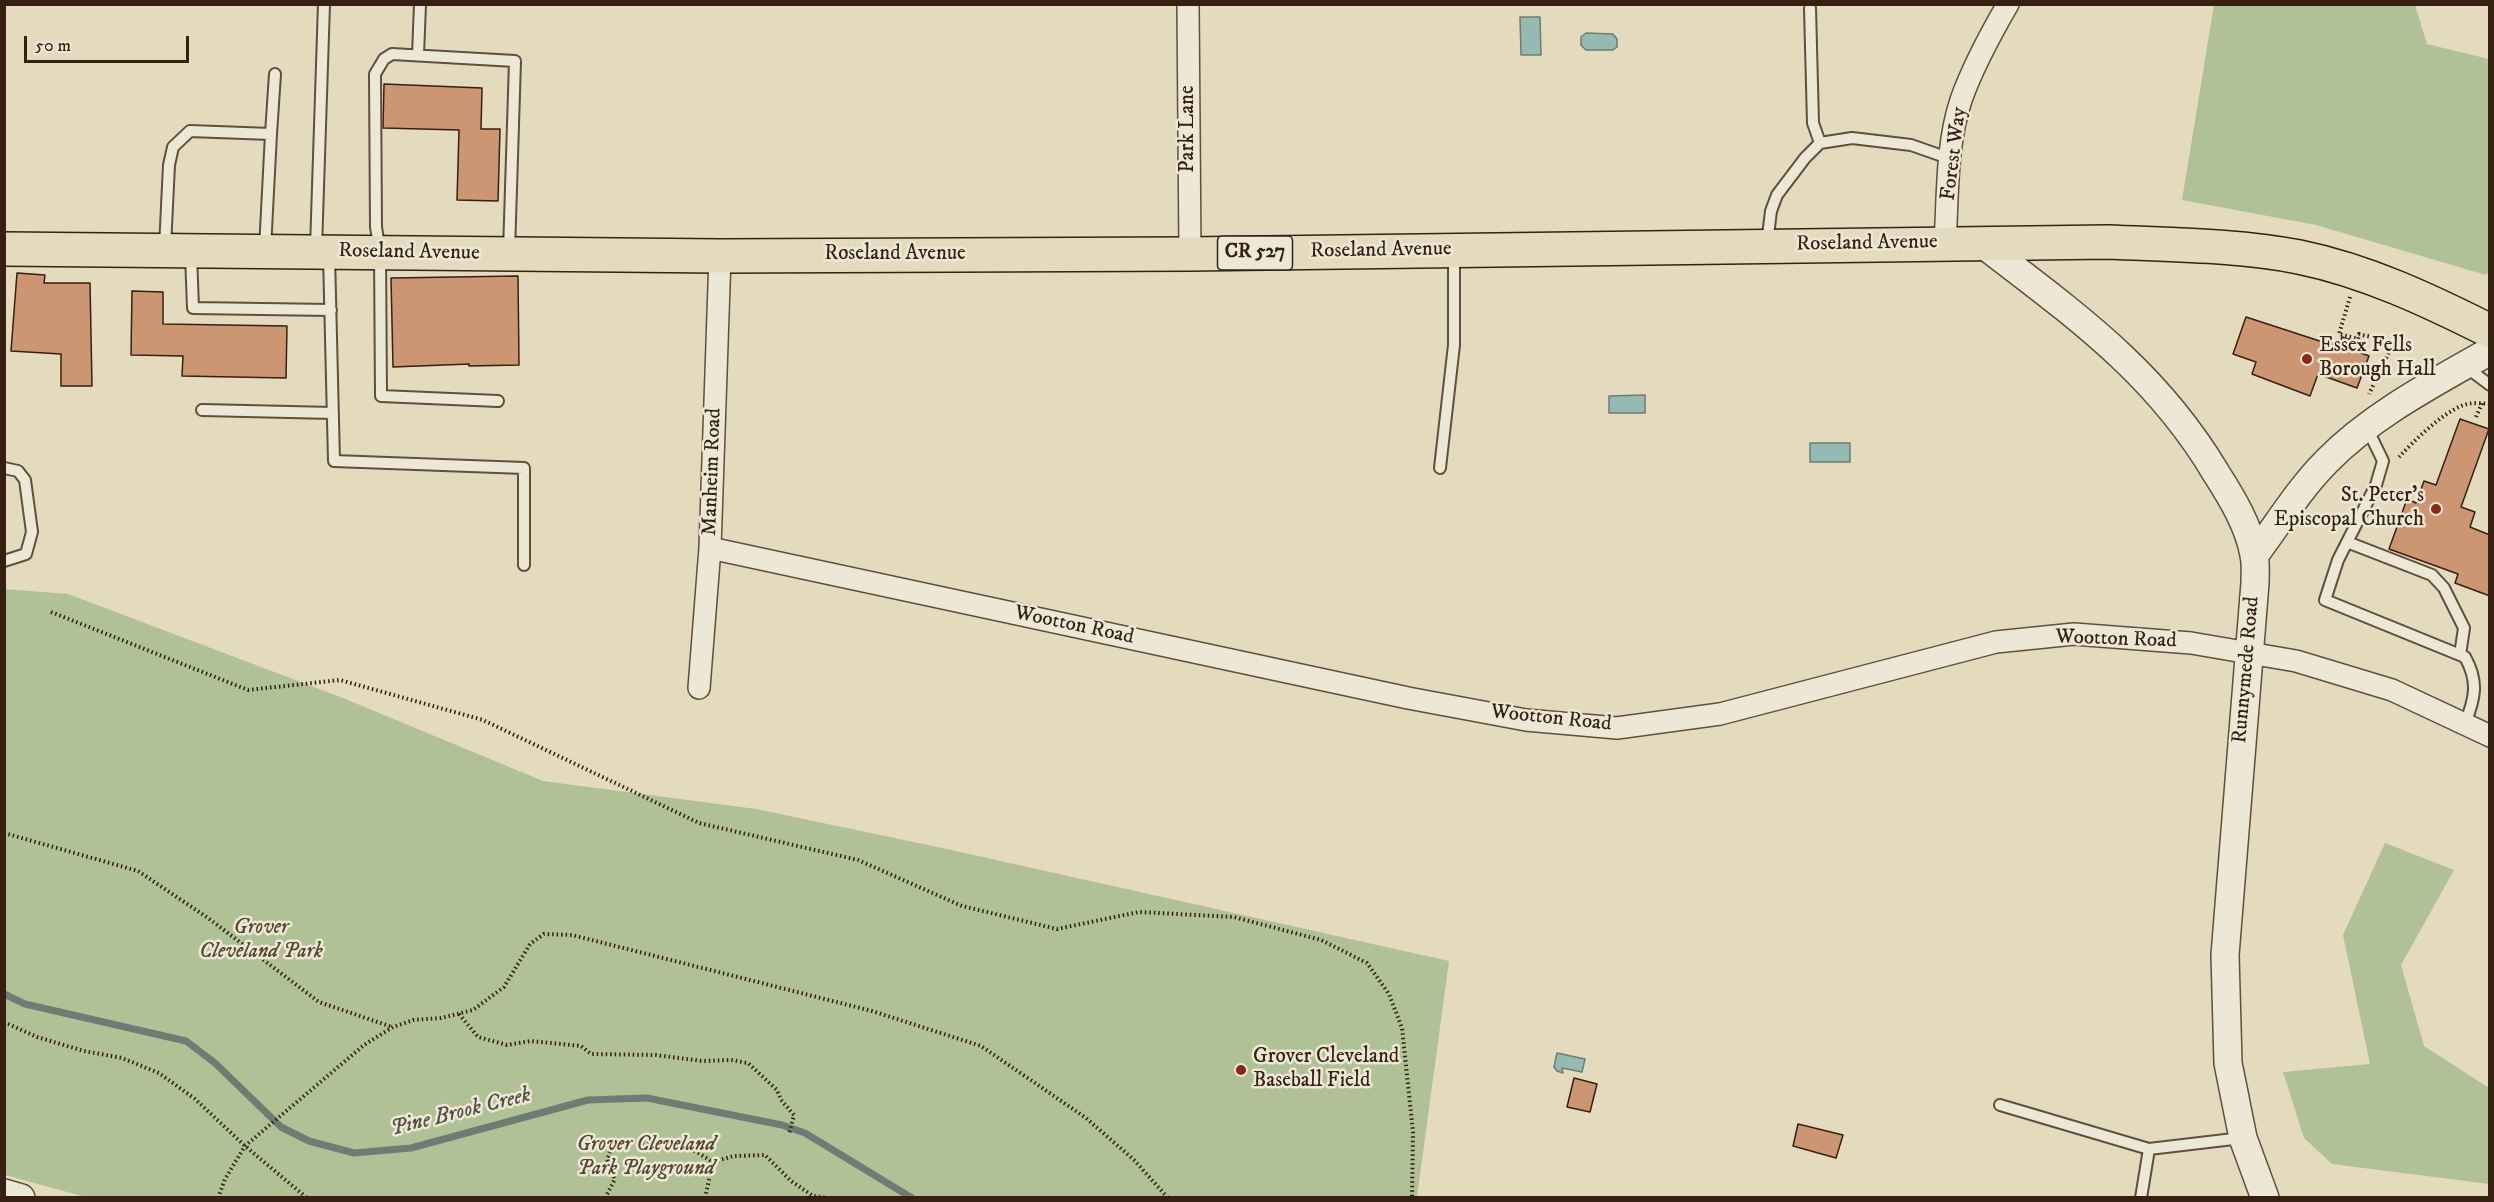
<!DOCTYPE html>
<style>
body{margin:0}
#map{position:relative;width:2494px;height:1202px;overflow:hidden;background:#e4dabe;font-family:"IM FELL DW Pica",serif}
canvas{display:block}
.frame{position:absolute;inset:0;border:6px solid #352012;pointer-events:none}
.scale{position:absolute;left:24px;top:36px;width:165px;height:27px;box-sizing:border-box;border:3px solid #352012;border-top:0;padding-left:8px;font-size:18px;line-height:21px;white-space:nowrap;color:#352012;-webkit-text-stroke:4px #ede7d5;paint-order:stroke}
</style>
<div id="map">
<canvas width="2494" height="1202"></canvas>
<div class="frame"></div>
<div class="scale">50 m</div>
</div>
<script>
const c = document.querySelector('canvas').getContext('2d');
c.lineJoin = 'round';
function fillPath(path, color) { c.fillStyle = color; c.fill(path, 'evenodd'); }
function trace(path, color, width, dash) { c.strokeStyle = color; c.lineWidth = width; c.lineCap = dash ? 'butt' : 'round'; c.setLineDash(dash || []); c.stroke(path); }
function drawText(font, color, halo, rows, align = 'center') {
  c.font = font + ' "IM FELL DW Pica",serif'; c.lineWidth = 5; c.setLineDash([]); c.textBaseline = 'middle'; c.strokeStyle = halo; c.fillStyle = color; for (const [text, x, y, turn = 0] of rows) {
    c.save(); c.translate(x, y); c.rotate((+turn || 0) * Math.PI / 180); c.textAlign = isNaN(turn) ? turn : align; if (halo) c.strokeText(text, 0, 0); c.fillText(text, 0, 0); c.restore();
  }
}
const green = new Path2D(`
 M2214 5H2415L2427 44 2489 59 2490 270 2486 275 2316 225 2182 200Z
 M4 589 68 594 343 698 543 781 756 809 947 849 1449 961 1417 1197 89 1198 5 1175Z
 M2385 843 2454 870 2401 965 2424 1046 2489 1088V1184L2332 1164 2304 1138 2283 1072 2370 1064 2343 935Z`);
const water = new Path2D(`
 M1520 17H1540L1541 55H1521Z
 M1586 33 1613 34 1617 39V47L1613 50H1586L1581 45V37Z
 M1645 395V413H1609V396Z
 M1810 443H1850V462H1810Z
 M1557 1053 1585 1059 1582 1072 1562 1068 1563 1073 1557 1071 1554 1067Z`);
const stream = new Path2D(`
 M4 994 25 1004 186 1041 215 1063 281 1127 309 1141 354 1153 411 1148 588 1100 647 1098 782 1125 805 1133 912 1198`);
const building = new Path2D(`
 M384 84 482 88 481 129H500L498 201 457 200 459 130 383 128Z
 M17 273 45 275 44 283H90L92 386H61V354L11 351Z
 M518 276 519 365 469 366V364L393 367 391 278Z
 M132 291 163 292V324L287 326 286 378 182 376 183 356 131 355Z
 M2246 317 2332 345 2333 342 2339 345 2342 337 2359 343 2356 351 2369 356 2357 388 2318 374 2310 396 2252 374 2256 362 2233 354Z
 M2460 419 2489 429 2461 507 2475 512 2470 527 2490 535V596L2455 583 2458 574 2389 549 2407 499 2416 503 2424 481 2436 485Z
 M1574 1078 1597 1084 1590 1112 1567 1107Z
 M1798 1124 1843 1135 1836 1158 1793 1146Z`);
const path = new Path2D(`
 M2350 297 2339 334 2358 339 2359 334C2371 338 2386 336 2390 350L2369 394
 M2476 417 2483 401
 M2399 457C2415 440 2440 415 2461 406 2470 402 2481 403 2490 404
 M51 612 248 690 340 680 483 720 699 823 858 860 962 906 1057 929 1139 912 1234 917 1321 940 1367 963 1389 994 1402 1028 1413 1132 1412 1198
 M4 833 138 871 208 918 319 1002 392 1027
 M459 1014 478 1037 507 1045 531 1041 581 1046 591 1054 656 1055 702 1061 731 1060 748 1063 777 1090 781 1100 794 1115 789 1134
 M4 1022 37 1037 84 1051 122 1058 159 1073 195 1099 245 1146 307 1198
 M218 1198 225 1179 245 1146 364 1045 393 1027 413 1020 441 1018 473 1010 504 987 530 944 544 934 572 935 872 1011 981 1046 1086 1118 1134 1160 1168 1198
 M234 1198H266
 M605 1198 615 1179 607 1160 613 1143 628 1141 653 1144 680 1142 713 1162 734 1156 765 1155 791 1181 813 1196 828 1198
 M705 1198 713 1162`);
const service = new Path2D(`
 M1810 8 1813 123 1820 143
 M418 55 420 4
 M271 134 275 74
 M1767 244 1771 211 1777 195 1805 158 1820 143 1852 138 1911 145 1951 159
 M165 247 169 165 173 147 190 131 271 134 265 249
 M316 248 324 4
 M191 254 193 308 331 310
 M329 255 334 461 524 468V565
 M2466 367 2490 385
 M498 401 381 396 380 252 376 227 375 74 384 59 392 54 515 61 509 252
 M202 410 333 413
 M2367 428 2383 461 2376 485 2338 560 2325 600 2465 657C2479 682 2475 698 2465 724
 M4 468 18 471 25 480 32 532 26 554 4 561
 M1440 468 1454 345V254
 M2347 542 2432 575 2444 588 2464 628 2460 655
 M2000 1105 2149 1149 2242 1138
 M2141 1198 2149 1149`);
const minor = new Path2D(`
 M1188 4 1190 254
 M1945 243C1948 196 1946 145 1961 100 1973 66 1990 35 2008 4
 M710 548 1408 698 1526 720 1617 728 1720 714 1996 642 2074 634 2191 643 2296 661 2392 690 2490 736
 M699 688 710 548 720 256`);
const tertiary = new Path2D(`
 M1984 245C2075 315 2156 372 2216 473 2232 498 2249 526 2254 555 2256 564 2255 574 2255 583L2225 955 2228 1063 2243 1138 2265 1198
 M2254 556C2278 524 2299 489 2327 461 2372 415 2434 383 2490 351
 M4 1193 21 1198`);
const primary = new Path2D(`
 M4 249 720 256 1190 254 2108 242C2172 245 2237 245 2299 257 2367 271 2428 300 2490 331`);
const markers = [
 [2307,359,6,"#8f2418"],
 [2436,509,6,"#8f2418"],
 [1241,1070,6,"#8f2418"]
];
const shields = [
 [1255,253,75]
];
const shieldNames = [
 ["CR 527",1255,253]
];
const streetNames = [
 ["Park Lane",1189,129,-90],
 ["Forest Way",1955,154,-83],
 ["Roseland Avenue",1867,244,-1],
 ["Roseland Avenue",1381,251,-1],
 ["Roseland Avenue",409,253,1],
 ["Roseland Avenue",895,255],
 ["Manheim Road",713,472,-88],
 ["Wootton Road",1074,626,12],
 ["Wootton Road",2116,640,2],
 ["Runnymede Road",2247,670,-85],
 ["Wootton Road",1551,719,6]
];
const poiNames = [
 ["Essex Fells",2319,347],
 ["Borough Hall",2319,371],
 ["St. Peter's",2424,497,"right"],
 ["Episcopal Church",2424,521,"right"],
 ["Grover Cleveland",1253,1058],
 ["Baseball Field",1253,1082]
];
const parkNames = [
 ["Grover",261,929],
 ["Cleveland Park",261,953],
 ["Grover Cleveland",646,1146],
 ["Park Playground",646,1170]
];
const waterNames = [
 ["Pine Brook Creek",461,1113,-14]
];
fillPath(green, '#b0c195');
fillPath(water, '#95bab4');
trace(water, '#6f7c73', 1.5);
trace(stream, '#6f7c73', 7);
fillPath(building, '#cc9673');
trace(building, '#352012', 1.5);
trace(service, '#614e3d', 14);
trace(minor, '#614e3d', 24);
trace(tertiary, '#614e3d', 30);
trace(primary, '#352012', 36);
trace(path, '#352012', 4, [1.5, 3]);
trace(service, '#ede7d5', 10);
trace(minor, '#ede7d5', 21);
trace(tertiary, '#ede7d5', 27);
trace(primary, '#e4dabe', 33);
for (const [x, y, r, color] of markers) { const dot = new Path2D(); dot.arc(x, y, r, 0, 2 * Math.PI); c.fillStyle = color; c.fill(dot); trace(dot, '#ede7d5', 2); }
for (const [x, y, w] of shields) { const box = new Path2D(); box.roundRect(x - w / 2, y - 17, w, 34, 4.5); c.fillStyle = '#ede7d5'; c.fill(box); trace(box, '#352012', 1.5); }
drawText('bold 20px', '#352012', null, shieldNames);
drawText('21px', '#352012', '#ede7d5', streetNames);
drawText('21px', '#352012', '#ede7d5', poiNames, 'left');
drawText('italic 21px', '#544833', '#ede7d5', parkNames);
drawText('italic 22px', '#524e43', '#ede7d5', waterNames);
</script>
